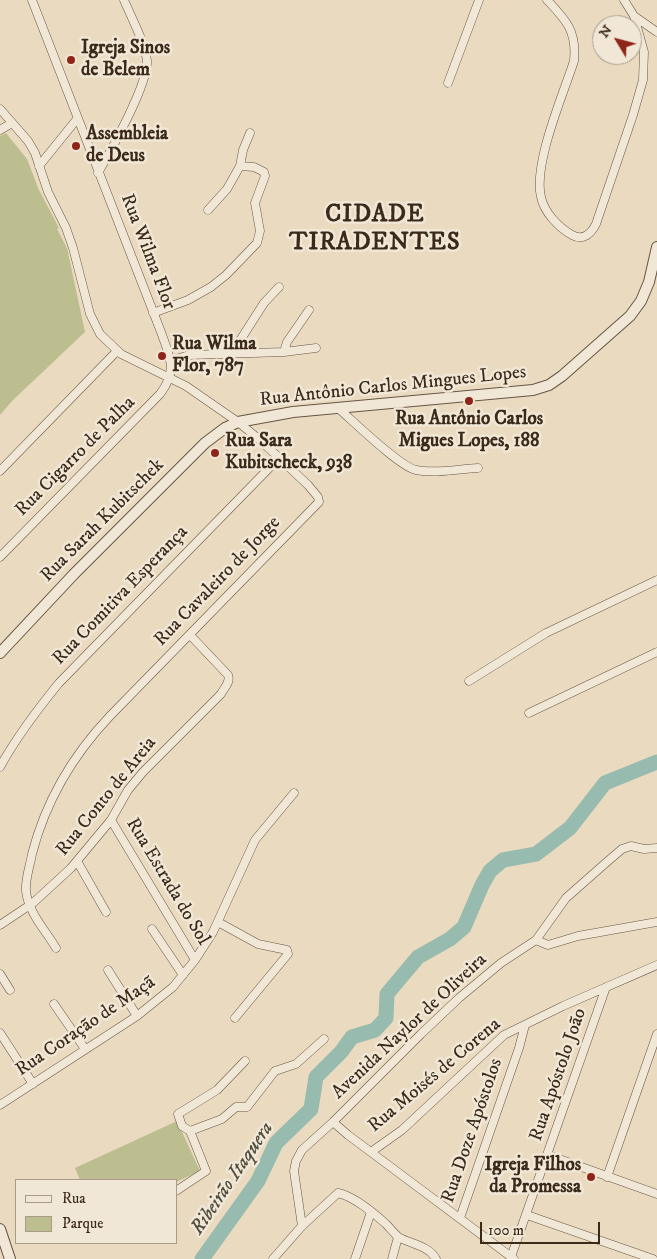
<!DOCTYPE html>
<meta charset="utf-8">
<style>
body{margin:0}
#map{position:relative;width:657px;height:1259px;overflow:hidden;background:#eadac0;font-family:"IM FELL DW Pica",serif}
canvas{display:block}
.legend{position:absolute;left:15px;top:1179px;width:162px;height:65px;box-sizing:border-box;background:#f1e7d6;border:1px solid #a89b8a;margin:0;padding:6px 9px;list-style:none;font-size:15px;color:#3b2a19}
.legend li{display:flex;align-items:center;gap:10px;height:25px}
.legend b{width:25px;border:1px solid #a89b8a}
.north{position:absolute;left:592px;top:15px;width:50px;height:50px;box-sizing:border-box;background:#f1e7d6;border:1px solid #a89b8a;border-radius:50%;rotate:307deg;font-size:14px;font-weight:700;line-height:20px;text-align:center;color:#3b2a19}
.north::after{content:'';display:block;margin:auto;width:18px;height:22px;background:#8f2418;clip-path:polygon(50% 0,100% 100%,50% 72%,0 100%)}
.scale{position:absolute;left:480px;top:1222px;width:120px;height:22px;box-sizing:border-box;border:2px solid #3b2a19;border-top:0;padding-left:6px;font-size:15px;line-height:18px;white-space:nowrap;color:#3b2a19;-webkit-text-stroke:4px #f1e7d6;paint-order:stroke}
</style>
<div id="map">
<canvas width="657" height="1259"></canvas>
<ul class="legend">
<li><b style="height:6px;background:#f1e7d6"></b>Rua</li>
<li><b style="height:14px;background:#bcbe8f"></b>Parque</li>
</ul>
<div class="north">N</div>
<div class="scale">100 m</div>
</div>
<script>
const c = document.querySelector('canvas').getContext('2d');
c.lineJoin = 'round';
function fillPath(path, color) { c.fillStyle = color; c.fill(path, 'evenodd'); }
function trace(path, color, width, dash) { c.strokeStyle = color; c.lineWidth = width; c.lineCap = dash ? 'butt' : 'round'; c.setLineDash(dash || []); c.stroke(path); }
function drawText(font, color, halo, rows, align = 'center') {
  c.font = font + ' "IM FELL DW Pica",serif'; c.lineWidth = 5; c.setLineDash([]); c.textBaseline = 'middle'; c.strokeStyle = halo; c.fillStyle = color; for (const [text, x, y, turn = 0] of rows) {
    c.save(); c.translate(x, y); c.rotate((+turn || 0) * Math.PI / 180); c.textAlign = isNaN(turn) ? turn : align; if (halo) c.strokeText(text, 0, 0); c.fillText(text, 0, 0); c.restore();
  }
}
const green = new Path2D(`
 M6 133 27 159 39 190 59 228 57 229 67 248 85 332 12 401 0 415V136Z
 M177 1121 200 1171 176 1182V1180H80L75 1168Z`);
const river = new Path2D(`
 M202 1259 258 1181 276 1143 311 1109 316 1077 341 1052 352 1037 375 1030 386 1018 387 994 418 957 450 939 464 927 482 885 490 871 503 860 536 854 570 828 605 783 657 762`);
const minor = new Path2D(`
 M547 0C566 20 577 31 574 61 563 95 533 164 541 197 544 212 558 227 572 235 583 241 591 234 596 224L633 115 643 80 644 52 634 16
 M624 0 634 16 657 32
 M448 83 479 0
 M0 109 28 141 35 153 48 192 66 228 73 248 90 314 100 334 121 354 186 386 238 422 260 440 308 485 318 497 319 502 110 716C72 756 46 800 32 854 30 866 25 879 26 891 28 912 46 931 56 948
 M0 130 12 123
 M39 166 77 119
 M240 166 243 150 250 133
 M98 173C111 151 148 84 147 61 145 42 131 17 124 0
 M153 313 188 300 211 287 226 275 257 243 260 231 255 203 265 176 264 172 254 167 240 166 227 189 208 210
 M284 352 287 342 309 310
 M232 353 264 303 279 287
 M170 361 189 355 284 352 316 348
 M338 408C353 421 400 467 416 470 436 474 458 469 478 468
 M0 471 117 351
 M0 557 160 394C178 370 170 358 161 332L32 0
 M469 681 546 633 657 580
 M529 713 657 652
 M0 767C17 736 37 710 59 683L279 458
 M111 820 195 960
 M77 861 106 912
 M218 922 258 944 287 950 288 954 235 1018
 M0 925 33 903 71 868 111 820 128 790 143 772 221 694C224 688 231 682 228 675L190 635
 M152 929 183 975
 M536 940 548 945 578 936 657 922
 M108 970 137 1016
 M0 974 10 990
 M54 1004 85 1049
 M0 1033 33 1084
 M0 1105 137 1016 173 987 195 960 213 932 255 840 294 793
 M333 1122 348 1135 514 1259
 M190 1131 182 1126 178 1114 217 1090 245 1061
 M371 1152 402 1130 504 1035 563 1006 657 965
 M548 1155 657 1194
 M607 1177 657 1034
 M176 1191 206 1171 190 1131 222 1119 236 1107H247L275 1071 296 1064 324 1039
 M527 1215 653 1259
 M460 1218 519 1048 525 1025
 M302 1226 294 1171 296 1161 302 1150 333 1122 421 1034 459 998 501 963 536 940 566 898 608 861 622 849 631 846 644 849 657 848
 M511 1257 606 987
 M273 1259 302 1226 338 1193C353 1196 375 1214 386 1224 391 1229 395 1235 400 1238 412 1244 429 1246 436 1259
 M355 1259 371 1212
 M392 1259 398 1237`);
const tertiary = new Path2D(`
 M0 653 74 574 205 443 225 428 238 422 293 412 533 390 549 385 562 376 630 316 641 301 649 282 657 247
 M0 1229 10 1259`);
const markers = [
 [71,60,5,"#8f2418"],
 [76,146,5,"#8f2418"],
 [162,356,5,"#8f2418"],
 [469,401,5,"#8f2418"],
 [215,453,5,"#8f2418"],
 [591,1177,5,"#8f2418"]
];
const poiNames = [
 ["Igreja Sinos",81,49],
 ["de Belem",81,71],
 ["Assembleia",86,135],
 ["de Deus",86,157],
 ["Rua Wilma",172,345],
 ["Flor, 787",172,367],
 ["Rua Antônio Carlos",469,420,"center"],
 ["Migues Lopes, 188",469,442,"center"],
 ["Rua Sara",225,442],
 ["Kubitscheck, 938",225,464],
 ["Igreja Filhos",581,1166,"right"],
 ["da Promessa",581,1188,"right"]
];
const streetNames = [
 ["Rua Wilma Flor",147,252,69],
 ["Rua Antônio Carlos Mingues Lopes",393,387,-6],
 ["Rua Cigarro de Palha",76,457,-45],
 ["Rua Sarah Kubitschek",103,521,-45],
 ["Rua Cavaleiro de Jorge",218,582,-46],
 ["Rua Comitiva Esperança",121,596,-46],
 ["Rua Conto de Areia",107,797,-51],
 ["Rua Estrada do Sol",167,882,59],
 ["Rua Coração de Maçã",86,1027,-34],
 ["Avenida Naylor de Oliveira",410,1027,-43],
 ["Rua Apóstolo João",559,1075,-71],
 ["Rua Moisés de Corena",435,1076,-40],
 ["Rua Doze Apóstolos",473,1131,-71]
];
const waterNames = [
 ["Ribeirão Itaquera",233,1179,-56]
];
const districtNames = [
 ["CIDADE",375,216],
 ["TIRADENTES",375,244]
];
fillPath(green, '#bcbe8f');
trace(river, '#98bbaf', 15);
trace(minor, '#675643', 9);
trace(tertiary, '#675643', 12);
trace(minor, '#f1e7d6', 8);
trace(tertiary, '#f1e7d6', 10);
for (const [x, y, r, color] of markers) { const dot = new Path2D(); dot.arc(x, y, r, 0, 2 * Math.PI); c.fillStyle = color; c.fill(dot); trace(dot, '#f1e7d6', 2); }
drawText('bold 19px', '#3b2a19', '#f1e7d6', poiNames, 'left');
drawText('19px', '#3b2a19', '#f1e7d6', streetNames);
drawText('italic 20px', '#524e3e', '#f1e7d6', waterNames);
c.letterSpacing = '1px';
drawText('bold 24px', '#3b2a19', '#f1e7d6', districtNames);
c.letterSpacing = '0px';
</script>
